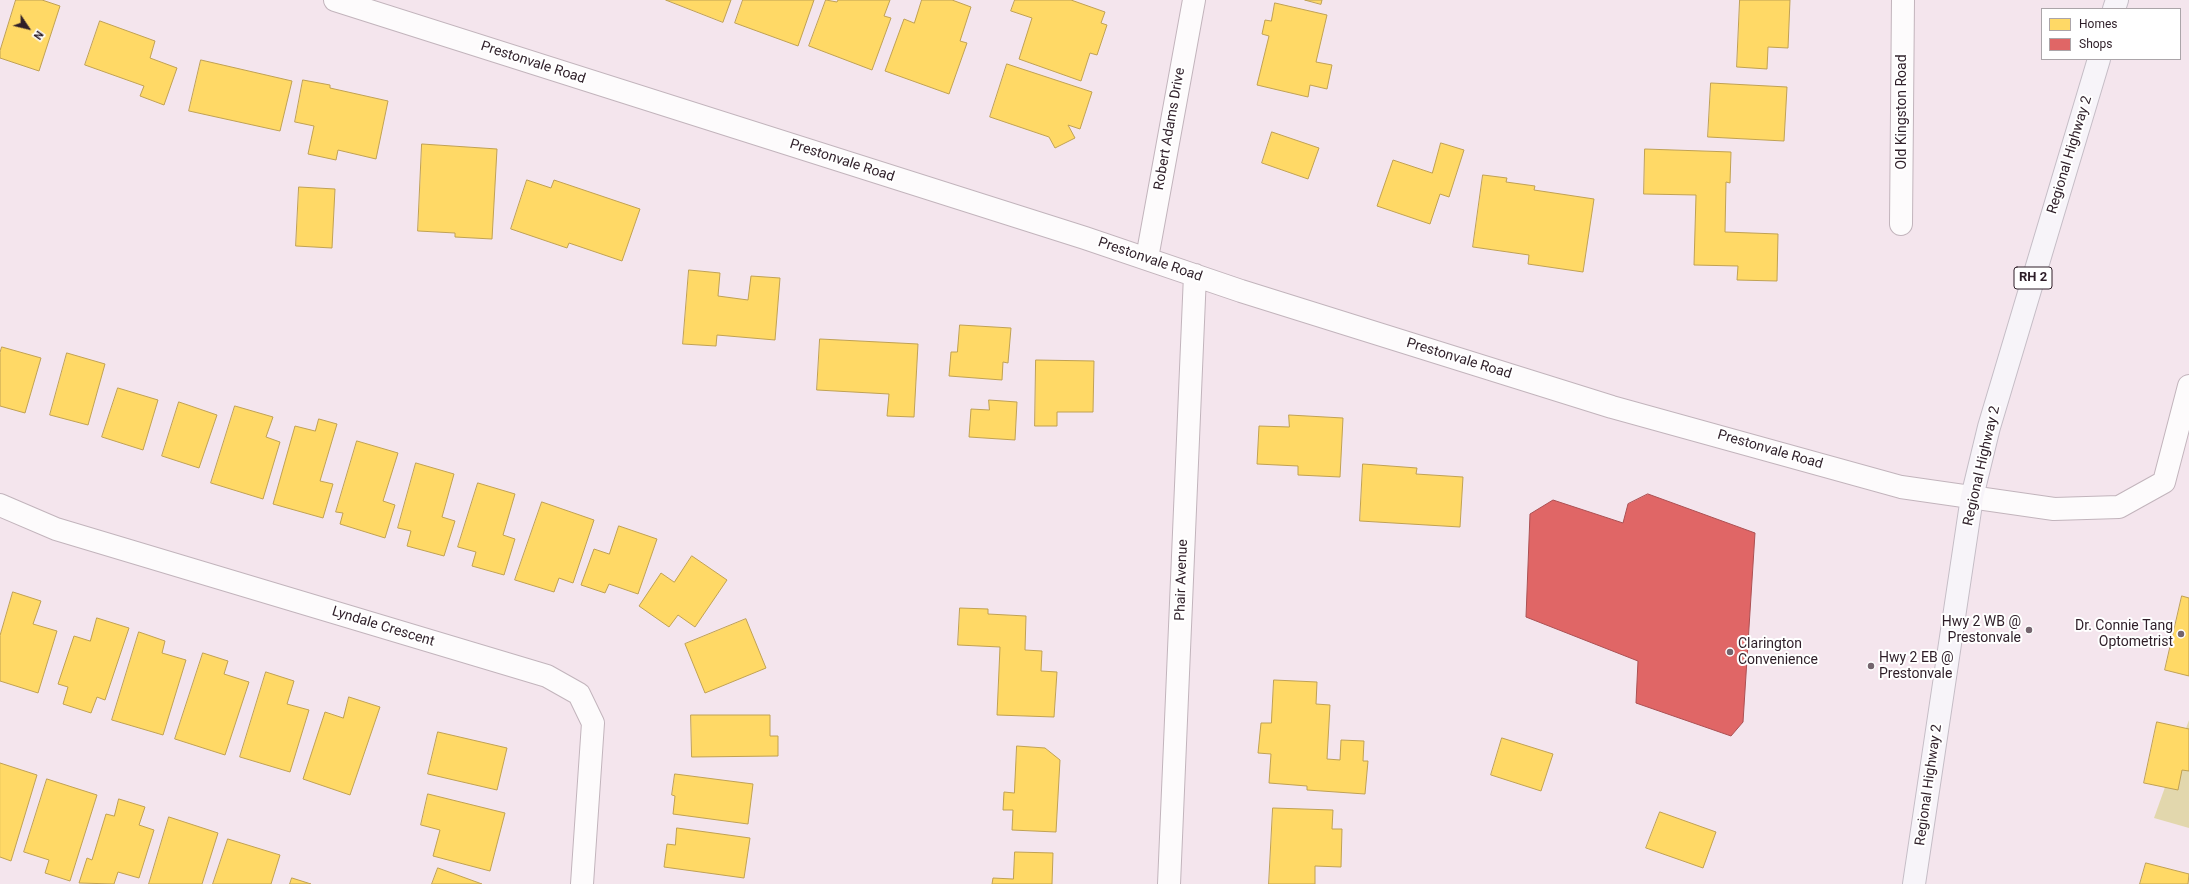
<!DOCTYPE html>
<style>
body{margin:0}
#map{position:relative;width:2189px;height:884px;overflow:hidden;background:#f4e5ed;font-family:Roboto,sans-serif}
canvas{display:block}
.legend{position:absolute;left:2041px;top:8px;width:140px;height:52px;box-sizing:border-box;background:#fff;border:1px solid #aba5a9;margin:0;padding:5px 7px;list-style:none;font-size:12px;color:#2e1e28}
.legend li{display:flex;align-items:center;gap:8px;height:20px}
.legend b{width:20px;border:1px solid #aba5a9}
.north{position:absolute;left:8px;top:8px;width:40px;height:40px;-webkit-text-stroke:3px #fff;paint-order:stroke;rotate:125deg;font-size:11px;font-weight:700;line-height:16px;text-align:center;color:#2e1e28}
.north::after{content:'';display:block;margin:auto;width:14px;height:18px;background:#2e1e28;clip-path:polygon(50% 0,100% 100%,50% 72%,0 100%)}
</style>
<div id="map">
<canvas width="2189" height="884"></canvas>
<ul class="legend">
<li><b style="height:11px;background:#ffd966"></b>Homes</li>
<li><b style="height:11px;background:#e06666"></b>Shops</li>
</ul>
<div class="north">N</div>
</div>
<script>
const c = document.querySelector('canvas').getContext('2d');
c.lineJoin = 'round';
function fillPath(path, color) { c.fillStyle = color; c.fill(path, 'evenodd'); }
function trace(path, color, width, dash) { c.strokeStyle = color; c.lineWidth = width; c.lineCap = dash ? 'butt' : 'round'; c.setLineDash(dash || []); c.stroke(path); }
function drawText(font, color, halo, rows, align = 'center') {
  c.font = font + ' Roboto,sans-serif'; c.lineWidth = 4; c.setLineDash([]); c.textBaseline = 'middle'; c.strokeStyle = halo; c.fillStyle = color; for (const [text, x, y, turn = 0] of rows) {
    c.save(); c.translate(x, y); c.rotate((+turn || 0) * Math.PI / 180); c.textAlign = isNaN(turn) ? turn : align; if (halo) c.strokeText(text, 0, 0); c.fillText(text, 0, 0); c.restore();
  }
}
const green = new Path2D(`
 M2189 720V828L2154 818Z`);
const homes = new Path2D(`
 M16 0H42L60 6 39 71 0 58V51Z
 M666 0H731L723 22Z
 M743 0H814L798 46 735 23Z
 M826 0 837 2 838 0H890L884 16 891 18 872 70 809 46Z
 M922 0H952L971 7 960 41 967 43 949 94 885 71 904 19 914 23Z
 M1015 0H1071L1105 12 1101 23 1107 25 1097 55 1090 53 1081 81 1019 59 1032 18 1011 11Z
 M1305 0H1322L1321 4Z
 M1740 0H1790L1788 48 1768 47 1767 69 1737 67Z
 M1275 3 1327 15 1316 62 1332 65 1327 89 1310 85 1308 97 1257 85 1269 36 1262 34 1265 20 1271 21Z
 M100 21 155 41 150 58 177 68 164 105 140 96 144 86 85 65Z
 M201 60 292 81 280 131 189 111Z
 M1007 64 1092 92 1080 129 1068 125 1075 138 1055 148 1049 137 990 117Z
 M303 80 330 85V88L388 101 376 159 338 150 336 160 308 154 314 126 295 122Z
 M1711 83 1787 87 1784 141 1708 137Z
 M1272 132 1319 148 1308 179 1262 163Z
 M1441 143 1464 150 1449 197 1440 194 1430 224 1377 206 1393 160 1432 173Z
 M422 144 497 149 492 239 455 237V233L418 231Z
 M1645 149 1731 152 1730 183 1726 182 1725 232 1778 234 1777 281 1737 280 1738 266 1694 265 1696 195 1644 194Z
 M1483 175 1507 178 1506 182 1535 186 1534 190 1594 199 1583 272 1528 264 1529 255 1473 247Z
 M527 180 551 188 554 180 640 209 622 261 569 243 567 248 511 229Z
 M299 187 335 189 332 248 296 246Z
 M689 270 720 273 718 296 748 300 751 276 780 278 775 340 717 335 716 346 683 344Z
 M960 325 1011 328 1008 363 1003 362 1002 380 949 376 951 352H957Z
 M820 339 918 344 914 417 887 416 889 394 817 390Z
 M2 347 41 358 25 413 0 406V353Z
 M67 353 105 364 88 425 50 415Z
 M1036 360 1094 361 1093 412H1057V426H1035Z
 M118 388 158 400 143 450 102 437Z
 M989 400 1017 402 1015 440 969 437 971 409 989 410Z
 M179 402 217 415 199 468 162 456Z
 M235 406 273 417 266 437 280 442 263 499 211 483Z
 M1289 415 1343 418 1340 477 1298 475V466L1257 464 1259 426 1289 427Z
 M319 419 337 424 320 481 333 484 323 518 273 504 295 426 315 431Z
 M357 441 398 453 383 501 395 505 385 538 340 524 343 513 336 512Z
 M416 463 454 474 442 517 455 521 444 556 407 546 411 531 398 528Z
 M1363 464 1417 468 1416 474 1463 477 1460 527 1360 521Z
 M478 483 515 494 503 535 515 539 504 575 472 566 476 552 458 547Z
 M542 502 594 520 573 583 559 578 554 592 515 580Z
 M619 526 657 539 638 594 609 584 605 593 581 585 594 549 609 554Z
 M692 556 727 580 695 627 678 615 669 627 639 606 661 573 674 582Z
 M13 592 41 601 33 624 57 631 38 693 0 681V636Z
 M2182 596 2189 598V676L2165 670Z
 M960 608 988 609V614L1026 616 1025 650 1042 651 1041 671 1057 672 1054 717 997 715 1000 647 958 645Z
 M97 618 129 628 105 700 97 697 91 713 63 704 68 687 58 684 74 636 90 641Z
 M746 619 766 668 705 693 685 644Z
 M139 632 165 641 162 653 186 660 163 735 112 720Z
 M203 653 228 661 224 674 249 682 225 755 175 739Z
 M266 672 294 681 287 704 309 710 290 772 240 757Z
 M1274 680 1317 682 1316 704 1330 705 1327 759 1340 760 1341 740 1364 741 1363 761H1368L1365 794 1307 790V786L1269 783 1271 754 1258 753 1261 723H1271Z
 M349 697 380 707 350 795 303 779 325 712 343 718Z
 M691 715H770V736H778V756L692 757Z
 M2157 722 2189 729V771L2182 770 2178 790 2144 783Z
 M438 732 507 748 497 790 428 774Z
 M1502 738 1553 754 1541 791 1491 775Z
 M1017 746 1045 748 1060 760 1056 832 1012 830 1013 810H1003L1004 792 1014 793Z
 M0 763 37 775 11 861 0 857Z
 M675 774 753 784 748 824 673 814 675 796 672 795Z
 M47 779 97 795 70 881 45 873 49 860 24 852Z
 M428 794 505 813 490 871 433 856 440 830 421 825Z
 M119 799 145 807 139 825 154 830 139 878 118 872 114 884 79 883 87 858 92 860 106 814 114 816Z
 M1273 808 1333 810 1332 829H1342L1341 867 1315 866V884H1269Z
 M1660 812 1716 832 1703 868 1646 848Z
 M169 817 218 833 202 884H149Z
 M677 828 750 838 744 878 664 867 667 844 675 845Z
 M228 839 280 855 271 884H213Z
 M1015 852 1053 853 1052 884H992L993 878 1013 879Z
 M2146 863 2189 874 2188 884H2140Z
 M438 868 482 884H432Z
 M292 878 311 884H290Z`);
const shops = new Path2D(`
 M1648 494 1755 533 1743 722 1731 736 1636 703 1638 661 1526 617 1530 514 1553 500 1623 523 1628 504Z`);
const minor = new Path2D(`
 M335 0 1085 238 1241 291 1612 407 1901 487 2054 509 2119 507 2164 482 2189 386
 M1901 224 1903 0
 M1147 258 1194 0
 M0 505 56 529 547 676 579 694 593 723 582 884
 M1169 884 1195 275`);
const major = new Path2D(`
 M2114 9 2117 0
 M1914 884 1972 497 1989 427 2099 59`);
const markers = [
 [2029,630,4,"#73646d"],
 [2181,634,4,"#73646d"],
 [1730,652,4,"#73646d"],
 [1871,666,4,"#73646d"]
];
const shields = [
 [2033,278,38]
];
const shieldNames = [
 ["RH 2",2033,278]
];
const streetNames = [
 ["Prestonvale Road",533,63,18],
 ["Old Kingston Road",1902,112,-90],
 ["Robert Adams Drive",1170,129,-80],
 ["Regional Highway 2",2070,155,-73],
 ["Prestonvale Road",842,161,18],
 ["Prestonvale Road",1150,260,19],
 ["Prestonvale Road",1459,359,17],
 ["Prestonvale Road",1770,450,16],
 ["Regional Highway 2",1982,466,-77],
 ["Phair Avenue",1182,580,-88],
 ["Lyndale Crescent",383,627,17],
 ["Regional Highway 2",1929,785,-82]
];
const poiNames = [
 ["Hwy 2 WB @",2021,622],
 ["Prestonvale",2021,638],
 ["Dr. Connie Tang",2173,626],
 ["Optometrist",2173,642],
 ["Clarington",1738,644,"left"],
 ["Convenience",1738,660,"left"],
 ["Hwy 2 EB @",1879,658,"left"],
 ["Prestonvale",1879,674,"left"]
];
fillPath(green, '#e2d7ad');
fillPath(homes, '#ffd966');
trace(homes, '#c0a153', 1);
fillPath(shops, '#e06666');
trace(shops, '#ab5053', 1);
trace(minor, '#c2b4bc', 24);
trace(major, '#c5bdc6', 24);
trace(minor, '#fdfbfc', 22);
trace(major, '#f7f4f9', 22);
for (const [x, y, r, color] of markers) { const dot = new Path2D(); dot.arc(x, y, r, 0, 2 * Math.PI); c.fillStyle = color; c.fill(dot); trace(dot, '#fff', 1.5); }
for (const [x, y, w] of shields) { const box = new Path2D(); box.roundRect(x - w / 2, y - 11, w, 22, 3); c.fillStyle = '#fff'; c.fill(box); trace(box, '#2e1e28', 1); }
drawText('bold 13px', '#2e1e28', null, shieldNames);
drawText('14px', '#2e1e28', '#fff', streetNames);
drawText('14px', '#2e1e28', '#fff', poiNames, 'right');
</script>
